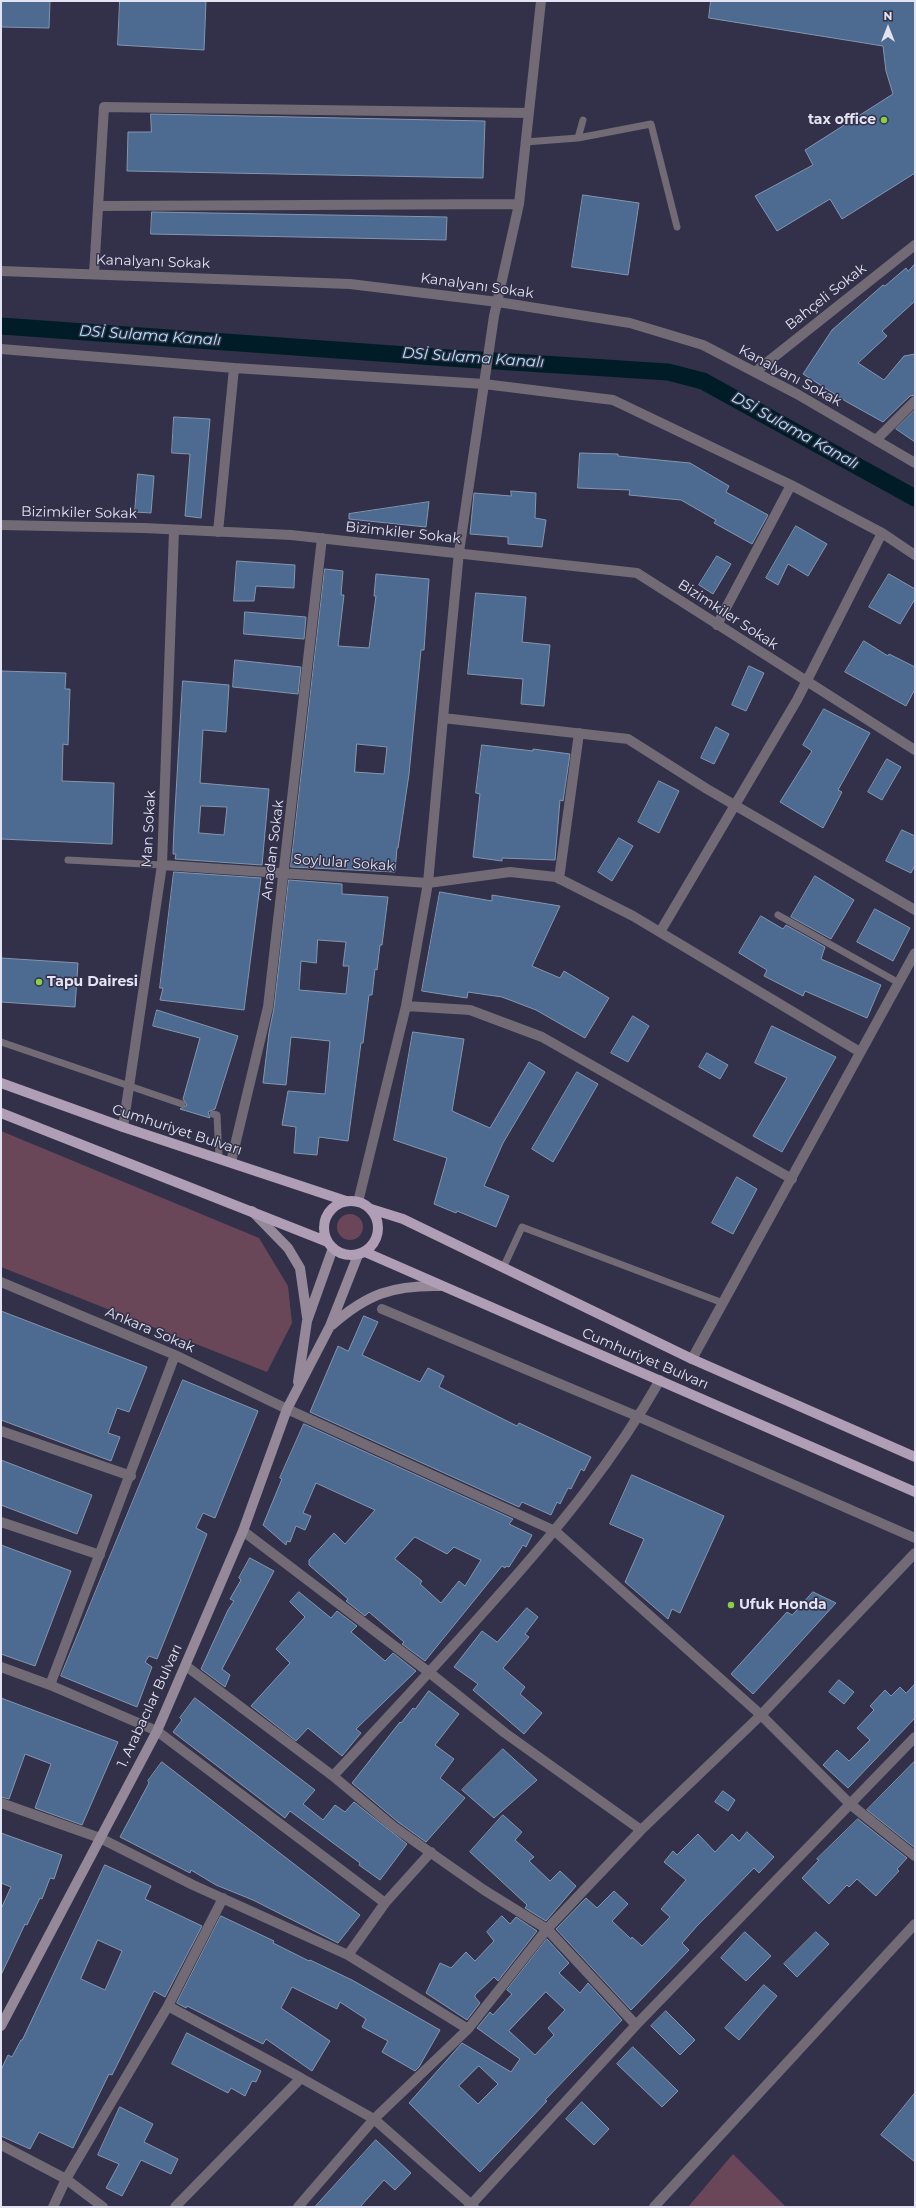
<!DOCTYPE html>
<meta charset="utf-8">
<style>
body{margin:0}
#map{position:relative;width:916px;height:2208px;overflow:hidden;background:#323149;font-family:Montserrat,sans-serif}
canvas{display:block}
.frame{position:absolute;inset:0;border:2px solid #e3e3f3;pointer-events:none}
.north{position:absolute;left:868px;top:8px;width:40px;height:40px;-webkit-text-stroke:3px #323149;paint-order:stroke;rotate:0deg;font-size:11px;font-weight:700;line-height:16px;text-align:center;color:#e3e3f3}
.north::after{content:'';display:block;margin:auto;width:14px;height:18px;background:#e3e3f3;clip-path:polygon(50% 0,100% 100%,50% 72%,0 100%)}
</style>
<div id="map">
<canvas width="916" height="2208"></canvas>
<div class="frame"></div>
<div class="north">N</div>
</div>
<script>
const c = document.querySelector('canvas').getContext('2d');
c.lineJoin = 'round';
function fillPath(path, color) { c.fillStyle = color; c.fill(path, 'evenodd'); }
function trace(path, color, width, dash) { c.strokeStyle = color; c.lineWidth = width; c.lineCap = dash ? 'butt' : 'round'; c.setLineDash(dash || []); c.stroke(path); }
function drawText(font, color, halo, rows, align = 'center') {
  c.font = font + ' Montserrat,sans-serif'; c.lineWidth = 3; c.setLineDash([]); c.textBaseline = 'middle'; c.strokeStyle = halo; c.fillStyle = color; for (const [text, x, y, turn = 0] of rows) {
    c.save(); c.translate(x, y); c.rotate((+turn || 0) * Math.PI / 180); c.textAlign = isNaN(turn) ? turn : align; if (halo) c.strokeText(text, 0, 0); c.fillText(text, 0, 0); c.restore();
  }
}
const green = new Path2D(`
 M1 1131 259 1238 288 1286 292 1323 267 1372 1 1267Z
 M337 1227a13 13 0 1 1 26 0a13 13 0 1 1-26 0Z
 M733 2154 786 2207H688Z`);
const canal = new Path2D(`
 M1 326 449 358 668 372 703 381 915 498`);
const building = new Path2D(`
 M1 1H50L49 28 1 27Z
 M120 1H206L204 50 118 45Z
 M711 1H915V173L842 219 830 199 777 231 755 196 813 165 805 150 893 94 886 71 883 46 709 18Z
 M151 114 485 121 483 178 127 171 128 132H151Z
 M583 195 639 203 628 275 572 267Z
 M152 212 447 217 446 240 151 234Z
 M915 264V301L882 331 887 336 858 363 884 380 904 356 915 354V395L910 396 883 422 847 402 803 374 832 330 883 285 885 286 906 268 908 271Z
 M915 410V442L896 429Z
 M174 417 210 419 201 518 185 516 190 454 172 453Z
 M580 453 618 454V456L690 463 729 486 726 492 768 515 752 544 714 523 716 520 681 500 629 495 630 490 578 488Z
 M138 474 154 476 151 513 135 512Z
 M511 491 536 493 535 518 546 520 542 547 508 544V537L470 534 474 493 511 496Z
 M429 502 426 527 349 519V514Z
 M796 526 827 544 808 576 788 564 778 585 766 578Z
 M717 556 731 564 713 594 699 585Z
 M237 561 295 565 294 588 256 586 254 601H234Z
 M325 569 343 571 341 595H344L338 646 369 648 376 596H374L376 574 429 579 424 650H421L409 774 398 848H397L395 872 291 867ZM357 744 387 747 384 774 355 772Z
 M889 574 915 589V599L900 624 869 607Z
 M476 593 526 597 522 642 550 645 544 706 521 704 523 679 468 674Z
 M245 612 306 617 304 639 244 634Z
 M864 641 888 656 889 654 915 667V689L906 706 845 672Z
 M235 660 301 667 298 694 233 687Z
 M749 666 764 673 746 711 732 705Z
 M1 671 66 673 65 689H70L68 745 63 744 62 781 114 783 112 844 1 839Z
 M183 681 229 685 226 732 203 730 200 783 269 789 262 865 175 859 176 854H173L174 828ZM201 806 227 807 224 835 199 833Z
 M824 709 870 733 838 790 842 792 823 828 780 802 812 751 803 745Z
 M716 727 729 734 714 764 701 758Z
 M482 745 533 751V749L570 754 563 801 560 800 555 860 502 858V861L473 857 480 794 476 793Z
 M887 759 901 767 882 800 868 792Z
 M659 781 679 791 659 833 638 822Z
 M902 830 915 836V865L911 873 886 861Z
 M619 838 633 846 612 881 598 872Z
 M174 872 261 878 244 1010 160 1000 163 988H160Z
 M815 876 854 900 831 939 791 917Z
 M289 880 342 884V894L388 897 382 945H380L377 970 375 969 372 995H369L363 1043H361L348 1141 319 1137 317 1155 294 1153 296 1127 282 1125 288 1091 325 1094 330 1041 291 1037 286 1085 263 1083 269 1033 274 1008ZM318 940 346 942 343 966H349L346 994 299 990 301 961 316 963Z
 M440 892 492 901V895L560 906 532 966 560 978 564 971 609 998 585 1038 536 1010 502 997 468 992 467 998 422 991Z
 M875 909 910 928 893 961 857 942Z
 M761 916 783 929 786 925 825 947 821 959 881 985 867 1018 805 991 803 996 764 976 767 970 739 953Z
 M1 958 78 963 75 1007 1 1002Z
 M157 1010 238 1036 215 1109 208 1112 210 1118 180 1109 187 1105 183 1099 200 1038 153 1026Z
 M633 1016 649 1026 628 1062 611 1053Z
 M772 1026 836 1057 782 1152 753 1136 787 1078 755 1063Z
 M413 1032 464 1039 452 1111 490 1128 529 1062 545 1072 503 1143 484 1186 509 1196 496 1227 457 1211 456 1213 434 1204 447 1158 394 1140Z
 M707 1053 728 1065 720 1079 699 1067Z
 M577 1072 598 1084 553 1162 532 1149Z
 M737 1177 757 1189 733 1234 712 1223Z
 M1 1311 147 1367 129 1412 117 1408 108 1433 120 1437 111 1461 1 1420Z
 M364 1316 378 1322 362 1355 420 1382 428 1368 444 1376 439 1387 517 1426 519 1423 591 1457 584 1471 581 1469 571 1489 568 1488 560 1504 557 1502 551 1515 522 1502 519 1507 310 1412 338 1346 348 1351Z
 M183 1380 258 1411 215 1518 203 1513 196 1528 207 1534 157 1659 149 1656 145 1662 152 1667 137 1707 61 1676Z
 M304 1424 513 1519 509 1524 532 1535 526 1547 523 1545 509 1567 506 1566 505 1568 502 1566 425 1661 402 1644 404 1642 369 1612 365 1616 346 1601 348 1599 309 1565V1560L334 1533 345 1544 375 1510 316 1483 303 1513 311 1516 305 1530 296 1526 290 1542 287 1541 286 1545 263 1525 282 1479 280 1478ZM415 1537 447 1554 454 1547 481 1560 465 1586 459 1581 441 1603 420 1584 422 1581 395 1559Z
 M1 1460 92 1495 77 1534 1 1505Z
 M632 1475 724 1516 680 1613 672 1609 668 1619 625 1582 644 1539 610 1524Z
 M1 1545 71 1571 35 1666 1 1654Z
 M250 1558 274 1571 222 1669 230 1675 225 1687 201 1669 228 1610 234 1601 230 1599 241 1580 239 1578Z
 M299 1592 331 1618 337 1611 357 1626 351 1632 385 1661 393 1653 416 1671 356 1729 361 1733 342 1756 308 1728 296 1741 251 1706 290 1663 276 1649 305 1617 290 1602Z
 M813 1592 836 1603 753 1694 731 1674 787 1612 792 1615Z
 M527 1608 538 1617 525 1634 529 1637 503 1668 525 1687 520 1694 542 1713 524 1734 473 1690 478 1684 454 1667 482 1631 497 1642Z
 M839 1680 854 1692 844 1704 829 1692Z
 M915 1684V1718L848 1788 823 1765 837 1750 849 1761 870 1740 857 1728 874 1710 870 1706 885 1690 891 1696 900 1687 906 1693Z
 M429 1691 459 1714 435 1745 454 1759 440 1778 465 1798 426 1842 398 1822 352 1783 400 1722 401 1723 413 1708 415 1709Z
 M1 1698 118 1742 82 1825 35 1808 51 1764 25 1754 9 1799 1 1797Z
 M195 1698 315 1790 303 1804 323 1820 335 1805 345 1812 354 1802 407 1844 380 1880 359 1865 360 1863 290 1811 285 1818 173 1732 182 1720 180 1718Z
 M503 1749 537 1780 494 1818 462 1790Z
 M915 1761V1848L867 1810Z
 M162 1762 360 1915 338 1943 253 1900 216 1885 191 1870 190 1873 120 1837 149 1783 148 1781Z
 M723 1791 735 1800 728 1811 715 1802Z
 M503 1815 522 1832 515 1840 534 1857 529 1861 550 1881 560 1871 576 1886 546 1921 525 1908 527 1905 470 1852Z
 M858 1819 907 1858 897 1869 899 1871 876 1896 857 1879 849 1887 847 1885 829 1904 802 1878 819 1860 817 1859Z
 M747 1832 774 1857 759 1873 754 1868 697 1926 682 1943 689 1950 631 2010 556 1929 586 1898 597 1908 614 1891 628 1904 612 1921 631 1939 632 1937 642 1946 670 1917 661 1909 686 1880 664 1862 673 1851 677 1855 698 1834 715 1852 732 1834 739 1841Z
 M1 1833 62 1855 54 1879 50 1878 42 1899 40 1898 27 1925 25 1924 1 1975V1909L11 1887 1 1883Z
 M105 1865 151 1886 145 1899 202 1926 165 1997 154 1991 112 2075 109 2074 73 2148 39 2132 30 2149 1 2136V2070L8 2055 12 2057 21 2040H22ZM98 1940 122 1951 105 1990 81 1979Z
 M221 1916 274 1941 273 1943 309 1961 310 1960 352 1980 440 2030 419 2067 415 2071 382 2052 388 2041 362 2027 366 2019 340 2002 337 2009 292 1987 281 2008 330 2041 312 2071 266 2039 263 2044 187 2006 186 2008 177 2003Z
 M502 1916 510 1924 516 1917 537 1931 498 1981 494 1977 475 1995V1997L480 2003 467 2020 426 1993 440 1963 451 1968 466 1952 475 1961 494 1941 487 1932Z
 M745 1932 771 1956 746 1981 721 1958Z
 M816 1932 829 1944 797 1977 784 1964Z
 M547 1939 569 1963 559 1973 580 1993 588 1983 622 2020 545 2100 547 2101 480 2172 409 2103 462 2043 511 2072 520 2059 477 2028 490 2012 493 2015 512 1994 507 1990ZM546 1992 565 2010 548 2028 554 2035 535 2055 509 2031ZM479 2066 498 2084 478 2104 459 2086Z
 M764 1985 777 1996 739 2040 725 2028Z
 M666 2011 695 2040 680 2055 651 2026Z
 M187 2033 261 2071 256 2082 252 2081 245 2096 231 2088 228 2093 172 2064Z
 M633 2047 678 2091 662 2107 617 2064Z
 M915 2093V2162L881 2135Z
 M582 2102 609 2129 594 2145 566 2119Z
 M120 2107 153 2124 144 2142 178 2159 171 2174 141 2160 122 2196 106 2188 119 2164 98 2155Z
 M376 2140 411 2173 395 2190 384 2180 360 2207H315Z`);
const lane = new Path2D(`
 M578 138 651 124 677 227
 M525 142 578 138 583 120
 M68 860 162 865
 M778 915 899 983
 M1 1042 182 1104
 M213 1114 217 1115 219 1158
 M503 1268 522 1227 723 1303`);
const street = new Path2D(`
 M98 206 519 204
 M1 271 350 284 498 302 630 323 703 345 797 394 915 463
 M94 274 104 107 529 113
 M1 349 234 368 484 384 494 316 519 204 541 1
 M755 372 915 245
 M876 440 915 401
 M1 525 144 528 291 535 637 573 915 750
 M218 532 234 368
 M915 555 882 533 791 485 613 400 484 384 459 552 443 718 628 739 707 789 915 910
 M717 625 791 485
 M162 865 428 883 510 872 556 877 633 916 860 1052
 M559 879 579 733
 M660 932 797 700 882 533
 M406 1006 470 1010 542 1037 792 1179
 M123 1127 162 865 174 530
 M231 1162 268 1007 322 538
 M358 1202 406 1006 428 883 443 718
 M1 1282 175 1355 287 1409 555 1531 761 1715 850 1804 915 1856
 M382 1309 639 1417 915 1538
 M692 1359 915 953
 M1 1431 131 1476
 M1 1522 100 1555
 M243 1531 430 1673 505 1733 641 1830
 M186 1666 333 1776 394 1827 484 1890 547 1929 636 2025
 M1 1667 50 1685 157 1731 385 1903
 M50 1685 175 1355
 M333 1776C388 1717 443 1658 497 1597 557 1530 615 1459 660 1380
 M1 1803 100 1838 193 1885 348 1955 468 2029
 M348 1955 385 1903 431 1852
 M168 2006 301 2078
 M1 2145 66 2179 103 2207
 M53 2207 66 2179 168 2006 223 1898
 M175 2207 301 2078 374 2119 474 2207
 M298 2207 374 2119 468 2029 547 1929 641 1830 761 1715 915 1553
 M469 2207 636 2025 915 1737
 M654 2207 915 1924`);
const secondary = new Path2D(`
 M252 1211 288 1248 300 1268 307 1317
 M332 1325C367 1294 393 1285 440 1286
 M298 1382 307 1321 333 1248
 M1 2026 157 1731 243 1531 287 1409 330 1326 358 1255`);
const primary = new Path2D(`
 M1 1083 123 1127 346 1201
 M1 1113 328 1242
 M324 1228a27 27 0 1 1 54 0a27 27 0 1 1-54 0Z
 M371 1209 403 1219 692 1359 915 1457
 M365 1252 915 1492`);
const markers = [
 [884,120,4,"#8ace47"],
 [39,982,4,"#8ace47"],
 [731,1605,4,"#8ace47"]
];
const poiNames = [
 ["tax office",876,120,"right"],
 ["Tapu Dairesi",47,982],
 ["Ufuk Honda",739,1605]
];
const streetNames = [
 ["Kanalyanı Sokak",153,262,2],
 ["Kanalyanı Sokak",477,286,8],
 ["Bahçeli Sokak",826,297,-38],
 ["Kanalyanı Sokak",790,376,28],
 ["Bizimkiler Sokak",79,513,1],
 ["Bizimkiler Sokak",403,533,6],
 ["Bizimkiler Sokak",728,615,33],
 ["Man Sokak",149,829,-87],
 ["Anadan Sokak",273,850,-83],
 ["Soylular Sokak",344,863,4],
 ["Cumhuriyet Bulvarı",177,1130,18],
 ["Ankara Sokak",150,1330,23],
 ["Cumhuriyet Bulvarı",645,1359,23],
 ["1. Arabacılar Bulvarı",150,1706,-65]
];
const waterNames = [
 ["DSİ Sulama Kanalı",150,336,4],
 ["DSİ Sulama Kanalı",473,358,4],
 ["DSİ Sulama Kanalı",795,431,29]
];
fillPath(green, '#6a4659');
trace(canal, '#001d27', 17);
fillPath(building, '#4d6a90');
trace(building, '#8396af', 1);
trace(lane, '#726a75', 7);
trace(street, '#726a75', 10);
trace(secondary, '#948899', 10);
trace(primary, '#af9eb5', 10);
for (const [x, y, r, color] of markers) { const dot = new Path2D(); dot.arc(x, y, r, 0, 2 * Math.PI); c.fillStyle = color; c.fill(dot); trace(dot, '#323149', 1.5); }
drawText('bold 14px', '#e3e3f3', '#323149', poiNames, 'left');
drawText('14px', '#e3e3f3', '#323149', streetNames);
drawText('italic 15px', '#b2e6fa', '#323149', waterNames);
</script>
